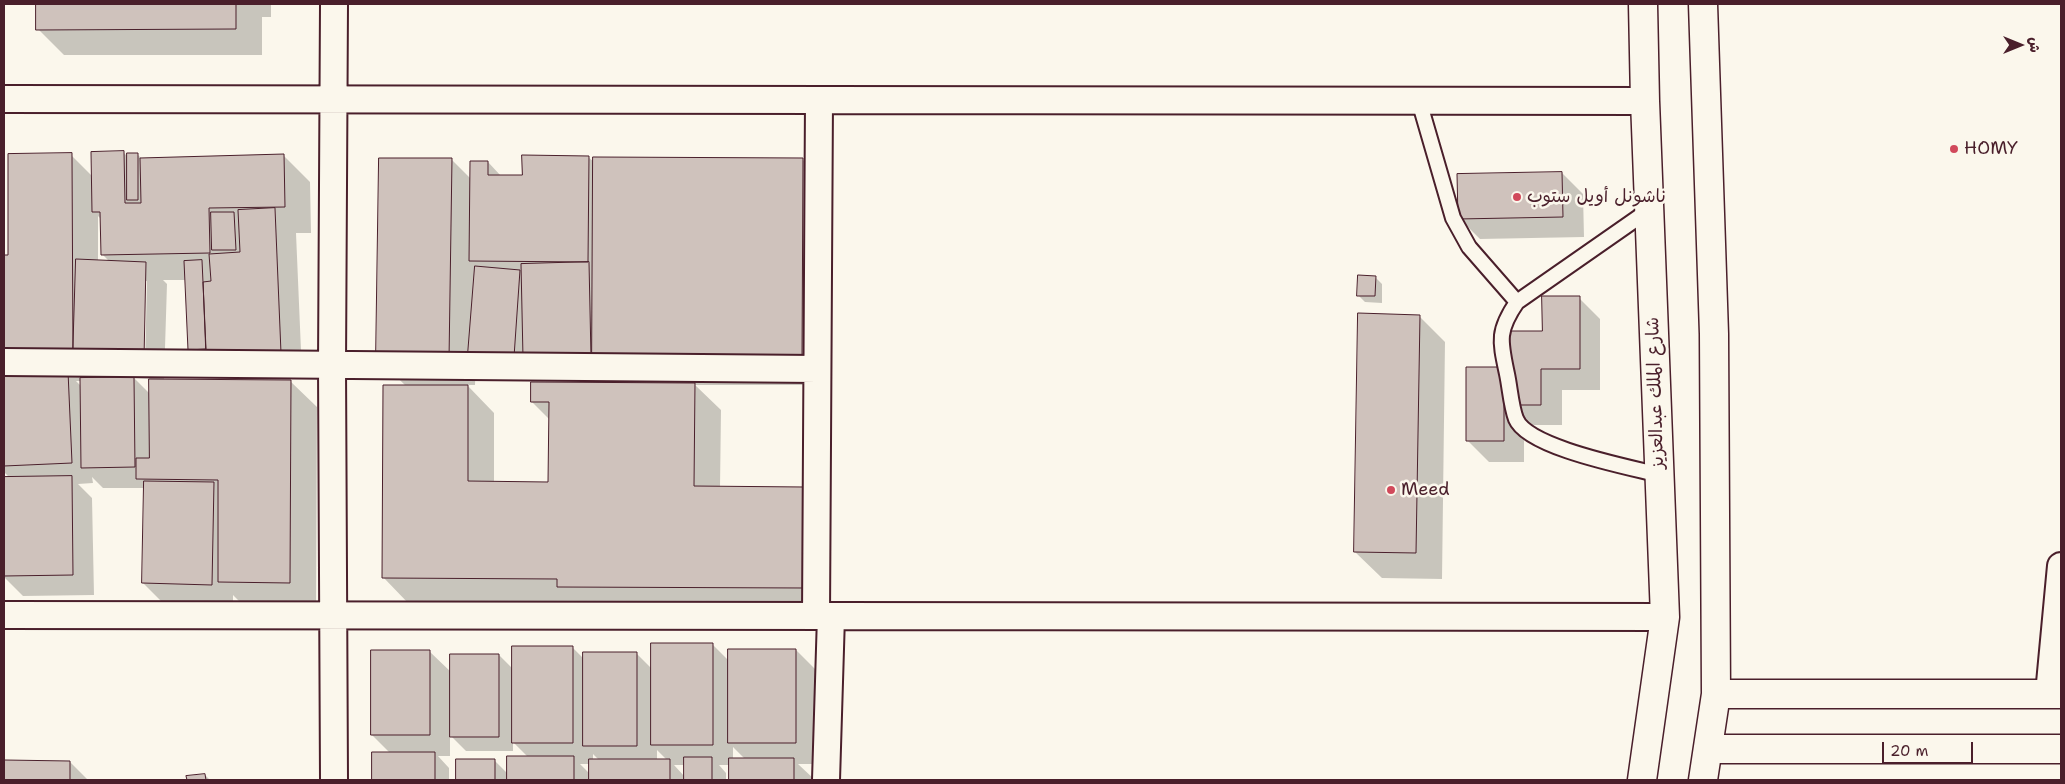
<!DOCTYPE html>
<meta charset="utf-8">
<style>
body{margin:0}
#map{position:relative;width:2065px;height:784px;overflow:hidden;background:#fbf7ec;font-family:"Shantell Sans","Playpen Sans Arabic",sans-serif}
canvas{display:block}
.frame{position:absolute;inset:0;border:5px solid #4a1f2b;pointer-events:none}
.north{position:absolute;left:1995px;top:20px;width:50px;height:50px;-webkit-text-stroke:4px #fbf7ec;paint-order:stroke;rotate:90deg;font-size:14px;font-weight:700;line-height:20px;text-align:center;color:#4a1f2b}
.north::after{content:'';display:block;margin:auto;width:18px;height:22px;background:#4a1f2b;clip-path:polygon(50% 0,100% 100%,50% 72%,0 100%)}
.scale{position:absolute;left:1882px;top:742px;width:91px;height:22px;box-sizing:border-box;border:2px solid #4a1f2b;border-top:0;padding-left:6px;font-size:15px;line-height:18px;white-space:nowrap;color:#4a1f2b;-webkit-text-stroke:4px #fbf7ec;paint-order:stroke}
</style>
<div id="map">
<canvas width="2065" height="784"></canvas>
<div class="frame"></div>
<div class="north">ش</div>
<div class="scale">20 m</div>
</div>
<script>
const c = document.querySelector('canvas').getContext('2d');
c.lineJoin = 'round';
function fillPath(path, color) { c.fillStyle = color; c.fill(path, 'evenodd'); }
function trace(path, color, width, dash) { c.strokeStyle = color; c.lineWidth = width; c.lineCap = dash ? 'butt' : 'round'; c.setLineDash(dash || []); c.stroke(path); }
function drawText(font, color, halo, rows, align = 'center') {
  c.font = font + ' "Shantell Sans","Playpen Sans Arabic",sans-serif'; c.lineWidth = 5; c.setLineDash([]); c.textBaseline = 'middle'; c.strokeStyle = halo; c.fillStyle = color; for (const [text, x, y, turn = 0] of rows) {
    c.save(); c.translate(x, y); c.rotate((+turn || 0) * Math.PI / 180); c.textAlign = isNaN(turn) ? turn : align; if (halo) c.strokeText(text, 0, 0); c.fillText(text, 0, 0); c.restore();
  }
}
const shadow = new Path2D(`
 M38 4H271V17H262V55H64L38 29Z
 M123 152 128 157 137 154 142 159 284 156 310 182 311 233H296L302 374 203 364 189 349 186 280H163L167 284 164 380 290 381 317 407 316 609 246 608 233 595V605L164 604 143 583 145 488H103L92 477 93 483 78 484 92 498 94 595 23 596 4 577V478H10L4 472V375L21 374 4 357V256H9L71 155 92 176ZM98 216 102 220 103 255 110 262 98 261ZM144 281H147L145 365H142ZM134 378 151 379V395ZM76 381H81V386Z
 M588 157 594 162 802 159 829 186 828 385H695L721 410 720 488H804L831 514 830 614 409 604 383 577 406 386 377 358 452 160 471 179 488 162 501 176 523 177ZM476 359 610 377 616 384 532 402 550 420 549 483H494V413L467 385H475Z
 M1562 173 1583 194 1584 237 1480 239 1459 218Z
 M1375 277 1382 284V303L1365 302 1358 295Z
 M1579 298 1600 319V390H1562V425H1524V462H1489L1468 441 1506 368Z
 M1419 316 1445 342 1442 579 1382 578 1355 552Z
 M712 644 729 661 796 650 817 671V764H798L815 780H730V765H719L726 773V780H458V760H494L509 775 528 757 513 742V751H466L450 735V756H438L449 768V780H373V753H390L372 735 429 651 452 673 499 655 514 670 572 647 585 660 636 653 652 669ZM733 747 745 759H733ZM657 750 668 761H657ZM593 754 600 761H593ZM580 764H590V774ZM674 765H685V777Z
 M4 761 70 762 88 780H4Z
 M205 775 210 780H188L187 777Z`);
const building = new Path2D(`
 M36 4H236V29L36 30Z
 M124 151 125 203H141L140 158 284 154 285 207 209 208 210 253 101 255 100 212H92L91 152Z
 M72 153 73 355H4V255H8V154Z
 M127 153H138V200H127Z
 M522 155 589 156 588 262 469 261 470 161H488V175H522Z
 M593 157 803 158 802 359 592 360Z
 M379 158H452L449 360 376 358Z
 M1562 172 1563 217 1458 219 1457 174Z
 M275 208 281 353 206 356 203 282 211 281 209 254 240 252 238 210Z
 M211 212H234L236 250H212Z
 M76 259 146 262 144 359 73 357Z
 M202 260 206 349 188 350 184 261Z
 M589 262 591 357 523 358 521 264Z
 M475 266 520 270 514 357 468 354Z
 M1358 275 1376 276 1375 296H1357Z
 M1542 296H1580V369H1541V405H1504V441H1466V367H1504V331H1542Z
 M1358 313 1420 315 1416 553 1354 552Z
 M68 371 72 463 4 466V374Z
 M134 377 135 467 81 468 80 378Z
 M149 379 291 380 290 583 218 582V480L136 479V458H149Z
 M531 382 695 383 694 486 805 487 804 588 557 587V579L382 578 383 385H468V481L548 482 549 402H531Z
 M72 476 73 575 4 576V477Z
 M144 481 214 482 212 585 142 583Z
 M651 643H713V745H651Z
 M512 646H573V743H512Z
 M728 649H796V743H728Z
 M371 650H430V735H371Z
 M583 652H637V746H583Z
 M450 654H499V737H450Z
 M372 752H435V780H372Z
 M507 756H574V780H507Z
 M684 757H712V780H684Z
 M729 758H794V780H729Z
 M456 759H495V780H456Z
 M589 759H670V780H589Z
 M4 760 70 761V780H4Z
 M205 774 206 780H187L186 776Z`);
const service = new Path2D(`
 M1419 101 1453 218 1469 247 1517 302
 M1649 210 1517 302C1497 331 1500 341 1507 374 1510 388 1511 406 1516 419 1528 448 1629 467 1660 475`);
const minor = new Path2D(`
 M334 4 332 366 334 780
 M4 99 1645 101
 M4 362 817 369
 M4 615 1665 617
 M816 615 819 100
 M2049 694 2061 566
 M826 780 831 616`);
const tertiary = new Path2D(`
 M1716 694H2061
 M1708 749H2061
 M1642 780 1665 617 1645 101 1643 4
 M1703 780 1716 694 1714 334 1703 4`);
const markers = [
 [1954,149,5,"#d1495b"],
 [1517,197,5,"#d1495b"],
 [1391,490,5,"#d1495b"]
];
const poiNames = [
 ["HOMY",1964,149],
 ["ناشونل أويل ستوب",1527,197],
 ["Meed",1401,490]
];
const streetNames = [
 ["شارع الملك عبدالعزيز",1656,393,-92]
];
fillPath(shadow, '#0003');
fillPath(building, '#cfc2bc');
trace(building, '#4a1f2b', 1);
trace(service, '#4a1f2b', 18);
trace(minor, '#4a1f2b', 30);
trace(tertiary, '#4a1f2b', 31);
trace(service, '#fbf7ec', 14);
trace(minor, '#fbf7ec', 26);
trace(tertiary, '#fbf7ec', 28);
for (const [x, y, r, color] of markers) { const dot = new Path2D(); dot.arc(x, y, r, 0, 2 * Math.PI); c.fillStyle = color; c.fill(dot); trace(dot, '#fbf7ec', 2); }
drawText('18px', '#4a1f2b', '#fbf7ec', poiNames, 'left');
drawText('18px', '#4a1f2b', '#fbf7ec', streetNames);
</script>
